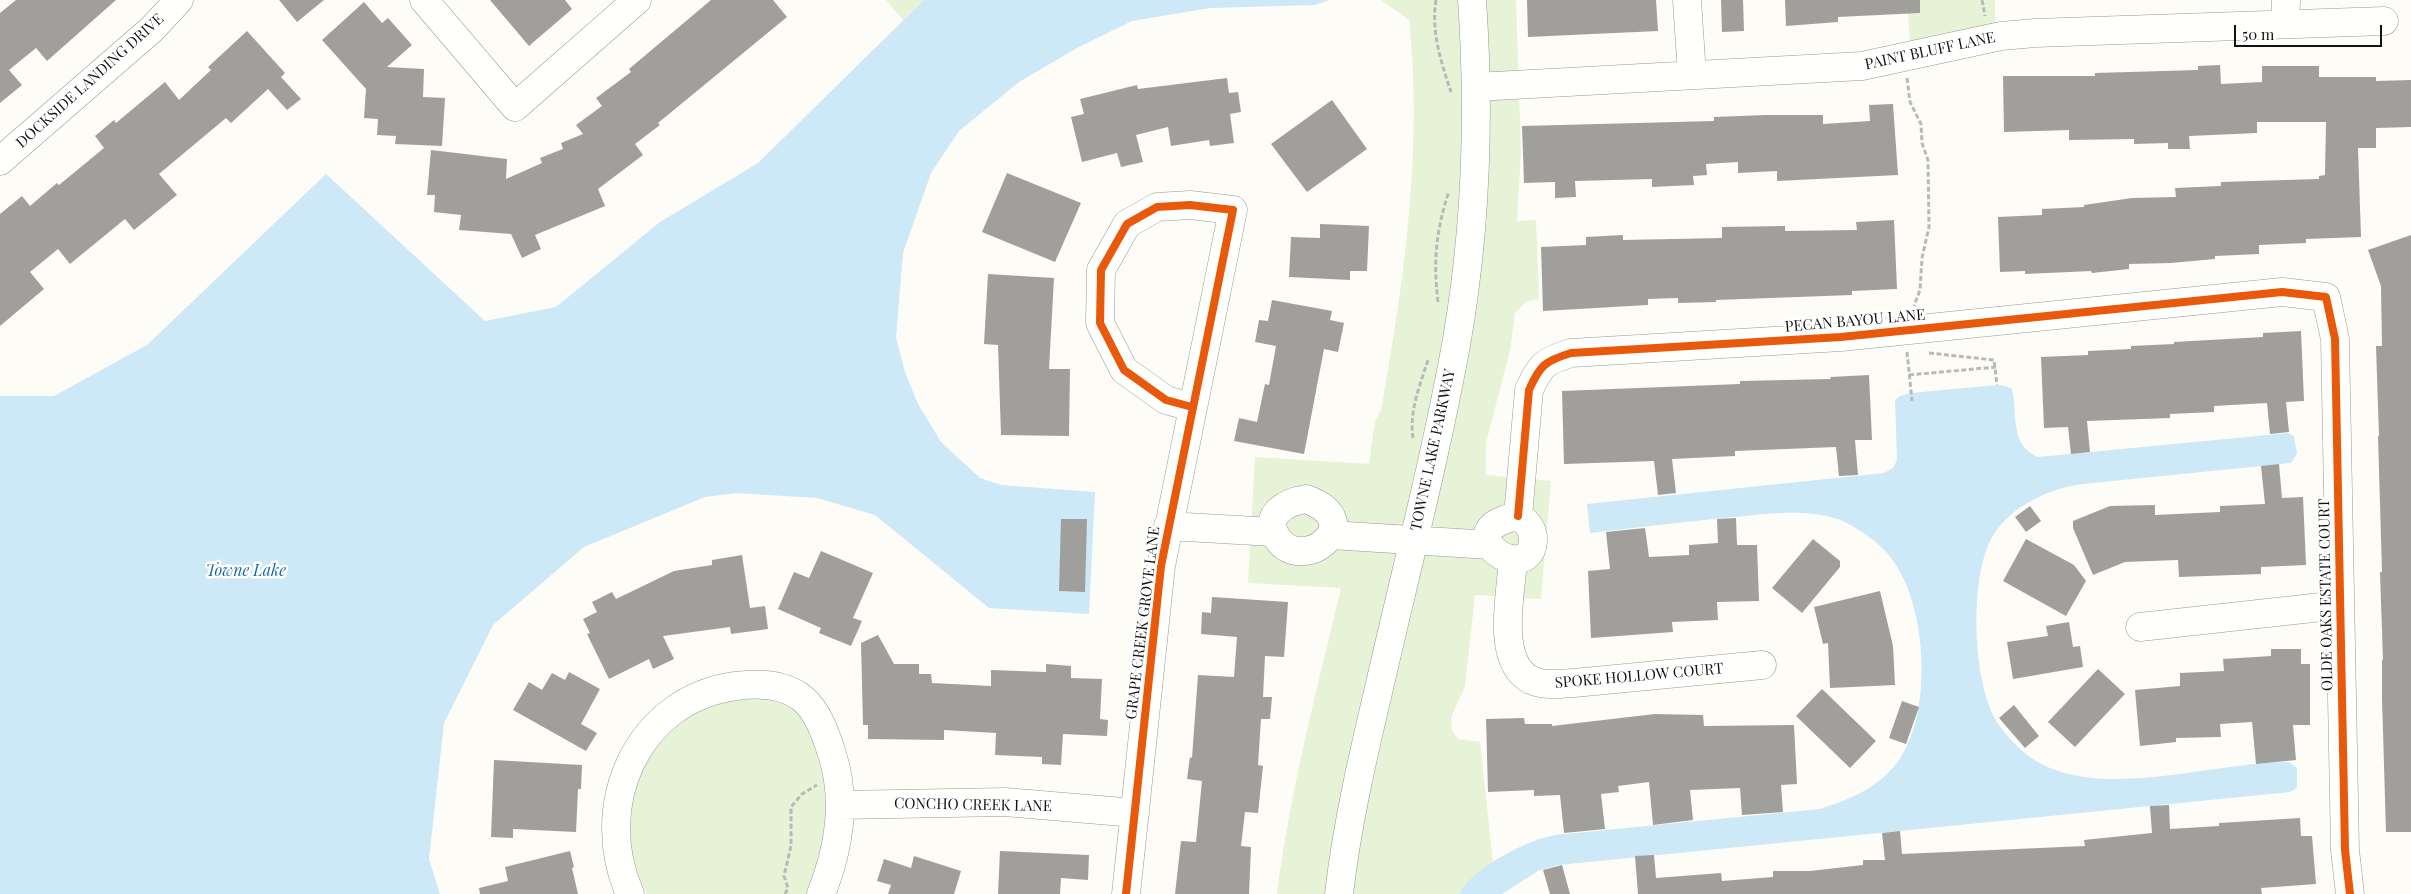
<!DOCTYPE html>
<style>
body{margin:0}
#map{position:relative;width:2411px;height:894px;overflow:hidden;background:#fdfcf7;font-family:"Playfair Display",serif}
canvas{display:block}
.scale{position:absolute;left:2234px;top:25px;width:148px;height:22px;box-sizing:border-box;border:2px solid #111;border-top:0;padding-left:6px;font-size:15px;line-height:18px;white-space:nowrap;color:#111;-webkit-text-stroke:4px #fff;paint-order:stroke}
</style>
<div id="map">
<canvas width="2411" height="894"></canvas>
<div class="scale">50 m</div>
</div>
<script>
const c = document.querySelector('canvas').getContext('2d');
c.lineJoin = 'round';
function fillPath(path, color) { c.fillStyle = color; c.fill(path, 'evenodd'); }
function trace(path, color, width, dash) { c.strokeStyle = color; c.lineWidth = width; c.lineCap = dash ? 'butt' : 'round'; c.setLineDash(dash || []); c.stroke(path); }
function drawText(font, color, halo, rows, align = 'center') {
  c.font = font + ' "Playfair Display",serif'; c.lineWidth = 5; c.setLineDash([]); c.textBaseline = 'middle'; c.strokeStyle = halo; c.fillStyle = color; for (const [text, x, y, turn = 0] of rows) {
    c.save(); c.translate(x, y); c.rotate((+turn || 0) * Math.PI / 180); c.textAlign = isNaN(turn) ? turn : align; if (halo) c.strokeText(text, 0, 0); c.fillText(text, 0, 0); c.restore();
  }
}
const green = new Path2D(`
 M886 0H924L903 20Z
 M1381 0H1516L1521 152 1517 221 1536 220 1539 299 1526 302 1515 313 1510 351 1486 443V475L1551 481 1541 599 1475 595 1465 686 1451 718 1452 730 1458 739 1480 742 1493 863 1464 886 1459 894H1277C1290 790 1317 689 1341 588L1248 583 1255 457 1369 464 1375 421 1381 410C1404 282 1423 149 1409 20Z
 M1907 0H1995V23L1910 43Z
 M759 694 789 703 809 722 827 778 828 835 808 894H647C641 881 633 866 631 851 623 795 648 735 701 711 720 702 739 699 759 694Z`);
const water = new Path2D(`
 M924 0H1329L1315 5 1210 8 1132 21 1077 48 1019 82 959 131 931 173 903 253 896 337 905 372 918 404 941 442 980 478 1001 485 1095 492 1089 614 989 608 875 515 817 498 736 493 705 497 584 547 493 625 444 723 429 859 440 894H0V396H54L147 345 326 174 485 321 556 307 660 222 758 163Z
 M1997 385 2006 386 2012 389C2018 414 2009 445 2038 457L2288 433 2294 436 2297 454 2291 463 2083 484C2050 488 2013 505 1994 534 1968 574 1972 687 1999 725 2012 743 2029 760 2050 768 2118 796 2216 762 2289 762L2297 768V788L2290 792 1558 865 1538 871 1502 894H1459C1473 868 1526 840 1555 835L1820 809C1852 799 1882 786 1901 757 1932 709 1927 609 1894 562 1882 544 1858 527 1838 519 1805 508 1766 514 1733 517 1685 522 1638 527 1590 533L1587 504 1884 473 1893 468 1897 460 1895 400 1900 396 1911 393Z`);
const building = new Path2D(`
 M16 0H116L47 61 36 48 9 70 22 85 0 103V13Z
 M279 0H324L297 22Z
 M490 0H565L572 9 529 46Z
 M711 0H773L787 17 658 123 660 125 635 144 643 155 598 189 605 206 535 235 541 249 522 258 511 234 459 230 461 215 434 212 435 195H427L431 150 507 159 506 179 542 163 540 158 563 149 561 143 583 134 576 125 602 106 596 98 631 72 629 69Z
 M1527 0H1656L1658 31 1528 37Z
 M1721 0H1743L1744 31 1722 32Z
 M1785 0H1920V13L1838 17V22L1786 26Z
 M364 2 382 23 388 18 412 45 387 67 424 69 423 97 445 98 442 146 395 144 396 136 377 135 378 119 364 118 366 89 322 40Z
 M247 31 285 73 281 77 301 99 287 110 268 89 231 123 226 118 159 174 177 195 134 230 125 219 70 264 58 249 30 272 44 289 0 326V214L22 196 30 206 57 183 59 185 104 148 95 136 114 120 116 123 165 82 179 100 211 70 208 67Z
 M2220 65 2221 84 2262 82V66H2319V77H2376V81L2411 80V127L2376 128V148H2358L2361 237 2306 239V243L2259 245V254L2215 256V259L2171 263 2129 264V269L2092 273 2091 271 2025 274V271L2000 272 1998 217 2042 215V209L2084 207V205L2132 198 2176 197 2175 188 2221 186V182L2319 179V176L2325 175 2326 122H2257V133L2189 136 2190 149H2168V143L2134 144V139L2069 140V130L2004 132 2003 76H2095V73L2198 70V66Z
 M1227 78 1229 93 1238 92 1241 112 1230 114 1234 143 1210 146 1209 140 1171 146 1168 127 1136 135 1143 162 1121 167 1117 153 1082 162 1071 117 1084 114 1080 99 1137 85 1138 89Z
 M1332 100 1367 149 1307 192 1271 144Z
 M1893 104 1898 175 1777 181V171L1738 173V162L1706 164 1707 175 1693 176 1694 185 1652 187V179L1575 181 1576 197 1555 198V182L1524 183 1522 126 1714 121V117L1766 115H1823V124L1870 121 1869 105Z
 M1007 173 1081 203 1055 262 982 232Z
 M1894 220 1897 289 1852 291V295L1716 300V302L1678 303V298L1648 299V305L1543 311 1541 247 1586 245V237L1623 235V240L1722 238V227L1785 226V231L1857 230 1856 222Z
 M1320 224 1369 226 1367 271H1350V280L1289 277 1291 237 1320 238Z
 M2411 235V832H2386L2382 698V660H2383L2380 572H2382L2378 436H2379L2376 346H2382L2381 286 2368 250Z
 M988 274 1054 278 1049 369H1070L1069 436 1001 435 998 345 984 344Z
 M1272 300 1332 311 1330 320 1344 323 1338 352 1324 349 1304 454 1234 441 1239 418 1257 422 1265 384 1269 385 1276 346 1255 342 1259 320 1268 321Z
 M2301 331 2304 401 2286 402 2289 432 2270 434 2267 403 2214 406V412L2170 414V418L2087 421 2090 452 2071 454 2068 427 2044 428 2041 357 2088 355V351L2131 349V346L2174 344V342L2263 337V333Z
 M1869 375 1872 440H1855L1858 475 1839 476 1836 447 1735 451V456L1672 459 1676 493 1658 495 1654 461 1564 464 1562 391 1740 384V381L1831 379 1830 377Z
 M2279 464 2282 498 2303 497 2306 565 2261 567V574L2179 577 2178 560 2125 562 2093 575 2073 528V521L2110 506 2155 505V515L2220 512V506L2265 504 2261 466Z
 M2030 506 2041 521 2026 532 2015 517Z
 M1736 518 1737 545H1757L1759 601 1717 602 1718 620 1672 622 1673 632 1591 638 1588 571 1610 569 1606 532 1645 528 1649 557 1689 555V545L1718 543 1717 519Z
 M1061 519H1087L1085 592 1059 591Z
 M1813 539 1840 561V567L1802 613 1772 588Z
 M2026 539 2074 565 2086 581 2066 616 2003 581Z
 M821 551 873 573 853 618 862 621 851 646 819 633 821 628 778 609 794 572 809 578Z
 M742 555 750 608 765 606 768 629 731 634 730 627 663 636 674 659 653 669 649 659 609 679 587 634 590 633 583 619 597 612 592 602 612 592 616 599 674 571 712 565V560Z
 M1880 591 1893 646 1895 685 1830 688 1828 643 1823 644 1814 607Z
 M1212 597 1288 602 1284 657 1265 656 1263 697H1272L1270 719H1261L1258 765 1263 766 1258 813 1245 812 1241 846 1251 847 1249 894H1175L1181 841 1196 842 1202 781 1187 779 1190 757 1192 758 1198 675 1234 677 1237 637 1201 634 1202 612 1211 613Z
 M2069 622 2073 647 2080 646 2083 667 2013 679 2007 642 2048 636 2046 626Z
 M878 635 894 664H919V674H931L932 683 991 686V670L1046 672V664L1071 666V678L1102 679 1100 719 1108 720 1107 736 1063 734 1061 765 1042 764V757L995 755 996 733 944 730V740L868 739V725H863L861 643Z
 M2271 649H2301V664H2310V725H2293L2296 760 2256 764 2252 722 2220 724 2221 737 2176 738V742L2140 746 2135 690 2180 686V673L2224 671 2223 659 2271 656Z
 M2098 669 2125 694 2075 747 2048 722Z
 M569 672 600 689 581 724 597 733 586 751 513 710 529 682 542 690 552 673 565 680Z
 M1822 689 1876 741 1850 768 1796 716Z
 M1902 701 1919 707 1906 744 1889 738Z
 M2014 705 2039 736 2025 748 1999 718Z
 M1655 714 1703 715 1704 726 1794 725 1797 784 1781 785 1783 812 1742 815 1740 788 1690 790 1693 820 1653 825 1649 782 1618 786 1619 792 1601 794 1605 829 1564 833 1560 795 1534 796V790L1488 792 1486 719 1524 718 1525 724H1552V726Z
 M494 760 582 765 581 789H578L576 832 513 829V838L491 837Z
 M2169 805 2170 829 2219 826V823L2300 818 2301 836H2312L2316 884 2261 888 2262 894H1638L1635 856 1654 855 1656 878 1721 873 1722 881 1773 877V871H1810L1863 865V860H1885L1882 833 1900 831 1902 854 2085 846 2084 840 2152 833 2150 806Z
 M570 851 574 867 572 868 578 894H480L479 888 508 881 505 867Z
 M1000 851 1089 855 1088 880 1061 878 1060 894H998Z
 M914 856 961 871 954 894H888L891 885 877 881 884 859 911 868Z
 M1562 865 1570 894H1550L1543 870Z`);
const path = new Path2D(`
 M1436 0C1431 32 1441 62 1451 92
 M1982 0 1985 16
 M1907 78 1910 102 1921 124 1922 143 1928 160 1929 227 1922 258 1920 290 1914 306
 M1438 302C1433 260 1436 231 1449 191
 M1907 352 1912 401
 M1929 353 1994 360 1997 385
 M1909 375 1996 367
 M1413 438C1409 411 1420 385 1428 360
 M785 894 788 888 784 876 791 846V807L802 794 817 785`);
const minor = new Path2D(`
 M424 0 515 107 637 0
 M1687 0 1692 75
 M2285 24 2286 0
 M1476 87 1862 66 2001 36 2035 33 2384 21
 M0 161 152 29 179 0
 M1306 499C1371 522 1302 576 1277 538 1262 515 1286 502 1306 499Z
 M1518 516 1529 390C1540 365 1545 361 1571 353L1841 337 2282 292 2326 297 2335 339 2345 850 2350 894
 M1518 516C1527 522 1534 529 1533 541 1530 588 1442 531 1518 516Z
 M1168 526 1273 532
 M1331 535 1490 545
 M1513 560C1511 594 1495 661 1531 680 1544 686 1560 684 1574 683L1762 665
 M2140 627 2340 605
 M840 805 1005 802 1135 813
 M630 894C591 807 636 699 736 686 758 683 784 684 802 698 818 711 826 735 832 754 847 800 839 850 821 894
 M1126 894 1161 566 1233 210 1190 205 1157 207 1127 224 1101 270 1100 323 1124 370 1166 400 1192 407
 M1339 894C1347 824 1363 756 1379 688 1405 574 1435 460 1456 345 1476 232 1480 115 1472 0`);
const cycleway = new Path2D(`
 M1518 516 1529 390C1540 365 1545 361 1571 353L1841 337 2282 292 2326 297 2335 339 2345 850 2350 894
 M1126 894 1161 566 1233 210 1190 205 1157 207 1127 224 1101 270 1100 323 1124 370 1166 400 1192 407`);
const streetNames = [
 ["PAINT BLUFF LANE",1930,51,-12],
 ["DOCKSIDE LANDING DRIVE",90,81,-42],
 ["PECAN BAYOU LANE",1855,321,-5],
 ["TOWNE LAKE PARKWAY",1433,450,-78],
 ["OLDE OAKS ESTATE COURT",2326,595,-91],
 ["GRAPE CREEK GROVE LANE",1143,623,-83],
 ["SPOKE HOLLOW COURT",1639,676,-5],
 ["CONCHO CREEK LANE",973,805,1]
];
const waterNames = [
 ["Towne Lake",246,571]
];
fillPath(green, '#e7f3d7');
fillPath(water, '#cde8f7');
fillPath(building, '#a19f9c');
trace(minor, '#979795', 29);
trace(path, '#b9b9b8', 3, [5, 2.5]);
trace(minor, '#fffffe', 28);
trace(cycleway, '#e8590c', 8);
drawText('15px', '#111', '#fff', streetNames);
drawText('italic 16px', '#1768a6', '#fff', waterNames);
</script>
